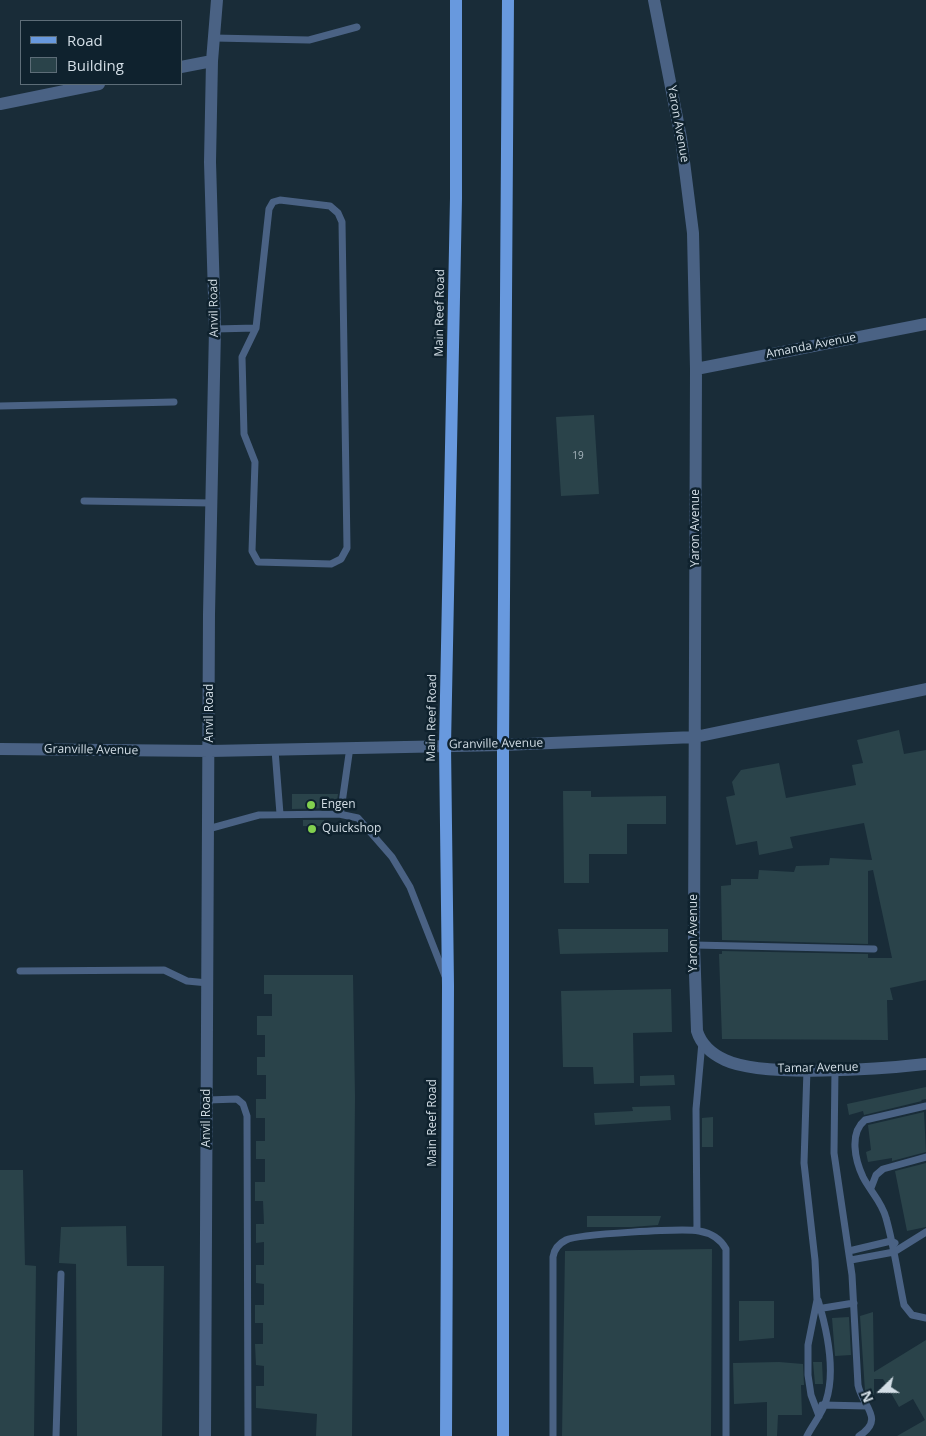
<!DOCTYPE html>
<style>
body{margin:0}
#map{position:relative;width:926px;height:1436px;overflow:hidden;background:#192c38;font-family:"Open Sans",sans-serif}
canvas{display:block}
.legend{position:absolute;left:20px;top:20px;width:162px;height:65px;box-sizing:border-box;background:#0f222e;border:1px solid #5d6d78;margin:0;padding:6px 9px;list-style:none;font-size:15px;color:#d3dee6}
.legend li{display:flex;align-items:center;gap:10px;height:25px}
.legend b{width:25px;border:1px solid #5d6d78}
.north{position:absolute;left:856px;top:1366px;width:50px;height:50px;-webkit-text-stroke:4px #0f222e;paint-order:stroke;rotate:248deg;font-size:14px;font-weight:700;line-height:20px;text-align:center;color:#d3dee6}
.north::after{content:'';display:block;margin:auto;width:18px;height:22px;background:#d3dee6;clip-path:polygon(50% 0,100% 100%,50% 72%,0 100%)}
</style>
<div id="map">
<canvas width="926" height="1436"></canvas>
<ul class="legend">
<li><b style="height:6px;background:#6899de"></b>Road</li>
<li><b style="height:14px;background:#2a434a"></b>Building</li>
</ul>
<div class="north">N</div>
</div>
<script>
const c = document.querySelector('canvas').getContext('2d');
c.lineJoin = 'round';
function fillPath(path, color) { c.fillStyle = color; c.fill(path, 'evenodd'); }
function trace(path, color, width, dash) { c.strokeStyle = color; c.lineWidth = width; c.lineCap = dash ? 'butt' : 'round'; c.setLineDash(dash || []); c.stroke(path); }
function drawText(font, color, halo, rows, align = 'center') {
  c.font = font + ' "Open Sans",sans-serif'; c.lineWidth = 5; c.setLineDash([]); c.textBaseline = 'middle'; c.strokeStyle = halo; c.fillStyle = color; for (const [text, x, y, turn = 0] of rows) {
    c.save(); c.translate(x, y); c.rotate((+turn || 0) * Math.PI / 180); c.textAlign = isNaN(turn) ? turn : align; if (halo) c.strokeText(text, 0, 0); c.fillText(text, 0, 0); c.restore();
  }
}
const building = new Path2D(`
 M594 415 599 494 561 496 556 417Z
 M899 730 904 754 926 750V980L890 988 893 1000H887L888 1040 722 1039 719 954H722V951L868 954V958H892L873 870 868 871V944L722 940 721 886 731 885V879H758L759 870 794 872 796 866 829 865 830 858 872 860 864 823 790 837 793 848 759 855 757 841 736 845 726 797 735 795 732 782 741 770 779 763 786 798 856 785 852 765 863 763 857 740Z
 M563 791H591V797L666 796V824H627V854H589V883H564Z
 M292 794H338L336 808 292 809Z
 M303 820H324V826H303Z
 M558 929H668V952L560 954Z
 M264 975H353L355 1097 352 1436H316L317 1414 256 1408V1386H264V1366L256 1365 255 1344H263V1323H255V1305H264V1284L256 1283V1265H264V1242L256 1243V1224H264L263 1201H255V1182H265V1159H256V1141H265V1118H256V1099H266V1075H257V1057H265V1035H257V1016H272V994H264Z
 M671 989 672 1032 633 1033 634 1083 594 1084 593 1067H563L561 991Z
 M674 1075 675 1085 640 1086V1076Z
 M926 1087V1099L921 1100 922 1101 864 1115 863 1111 849 1115 847 1104Z
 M670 1106 671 1120 595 1125 594 1113 633 1111 632 1107Z
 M924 1112 926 1152 892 1161V1158L868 1162 866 1152 871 1150 868 1125Z
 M713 1117V1147H702V1118Z
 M926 1163V1227L907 1231 895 1171Z
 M0 1170H23L25 1265 36 1266 34 1436H0Z
 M587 1216H661L658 1225 632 1227H587Z
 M126 1226 127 1266H164L162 1436H77L76 1264 59 1263 61 1227Z
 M712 1249 711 1436H562L565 1251Z
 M739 1301H774V1338L739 1341Z
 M873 1312 874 1372 926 1340V1436H897L925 1420 913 1399 899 1407 883 1379H874V1398H869L865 1391 860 1316Z
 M849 1317 851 1355 835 1356 832 1318Z
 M779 1362 803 1364 804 1385H801L802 1415H778L777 1436H767V1402L734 1404 733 1363Z
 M813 1362H822L823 1384H815Z`);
const service = new Path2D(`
 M214 38 309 40 357 27
 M280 200 330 206 338 213 342 222 347 548 341 559 331 564 258 562 252 551 255 462 244 434 242 357 256 328 269 209 273 202Z
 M215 329 256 328
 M0 406 174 402
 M84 501 212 503
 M275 750 280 814
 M339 814 358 818 392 857 410 887 445 976
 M208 829 259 815 339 814 341 810 350 747
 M694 945 874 949
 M20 971 164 970 187 981 208 983
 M807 1069 804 1163 815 1260 817 1300 808 1345V1375L811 1395 819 1416
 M835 1069 834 1153 852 1275 858 1385C862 1406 886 1419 859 1436
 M208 1100 237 1099 243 1104 247 1116 248 1436
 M926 1106 865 1120C849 1133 855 1160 863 1177 870 1191 882 1202 886 1218 894 1246 898 1276 904 1305L912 1315 926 1318
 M871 1188 876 1175 883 1169 926 1157
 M697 1230 696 1109 702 1042
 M849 1251 891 1241 895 1243
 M851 1260 894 1252 926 1232
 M817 1309 854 1303
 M822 1405 867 1406
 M56 1436 61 1274
 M553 1436V1257C554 1250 558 1244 566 1240 578 1234 684 1228 699 1231 711 1233 720 1238 726 1249V1436
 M807 1436C813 1424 822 1414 826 1401 836 1371 827 1330 818 1300`);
const minor = new Path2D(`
 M654 0 681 138 693 233 696 369 694 945 697 1031C701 1044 712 1054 725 1060 763 1078 882 1069 926 1064
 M181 67 212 61
 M0 104 99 84
 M696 369 926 324
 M0 749 210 751 503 745 695 737 926 689
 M205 1436 209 614 215 329 210 162 212 61 217 0`);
const primary = new Path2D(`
 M446 1436 448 986 445 745 456 198V0
 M503 1436V745L508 0`);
const markers = [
 [311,805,5,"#82d04f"],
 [312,829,5,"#82d04f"]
];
const numberNames = [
 ["19",578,456]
];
const streetNames = [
 ["Yaron Avenue",678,124,80],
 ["Anvil Road",214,308,-91],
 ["Main Reef Road",440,313,-89],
 ["Amanda Avenue",811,346,-11],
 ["Yaron Avenue",696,528,-90],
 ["Anvil Road",210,713,-90],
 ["Main Reef Road",432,718,-89],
 ["Granville Avenue",496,744,-1],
 ["Granville Avenue",91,750,1],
 ["Yaron Avenue",694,933,-90],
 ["Tamar Avenue",818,1068,-1],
 ["Anvil Road",207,1118,-90],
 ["Main Reef Road",433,1123,-90]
];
const poiNames = [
 ["Engen",321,805],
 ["Quickshop",322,829]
];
fillPath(building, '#2a434a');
trace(service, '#4a6284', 7);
trace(minor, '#4a6284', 12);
trace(primary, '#6899de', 12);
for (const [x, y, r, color] of markers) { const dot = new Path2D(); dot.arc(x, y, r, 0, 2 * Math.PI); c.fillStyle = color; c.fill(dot); trace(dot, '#0f222e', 2); }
drawText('10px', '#a9b7bf', null, numberNames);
drawText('12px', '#d3dee6', '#0f222e', streetNames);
drawText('12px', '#d3dee6', '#0f222e', poiNames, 'left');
</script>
